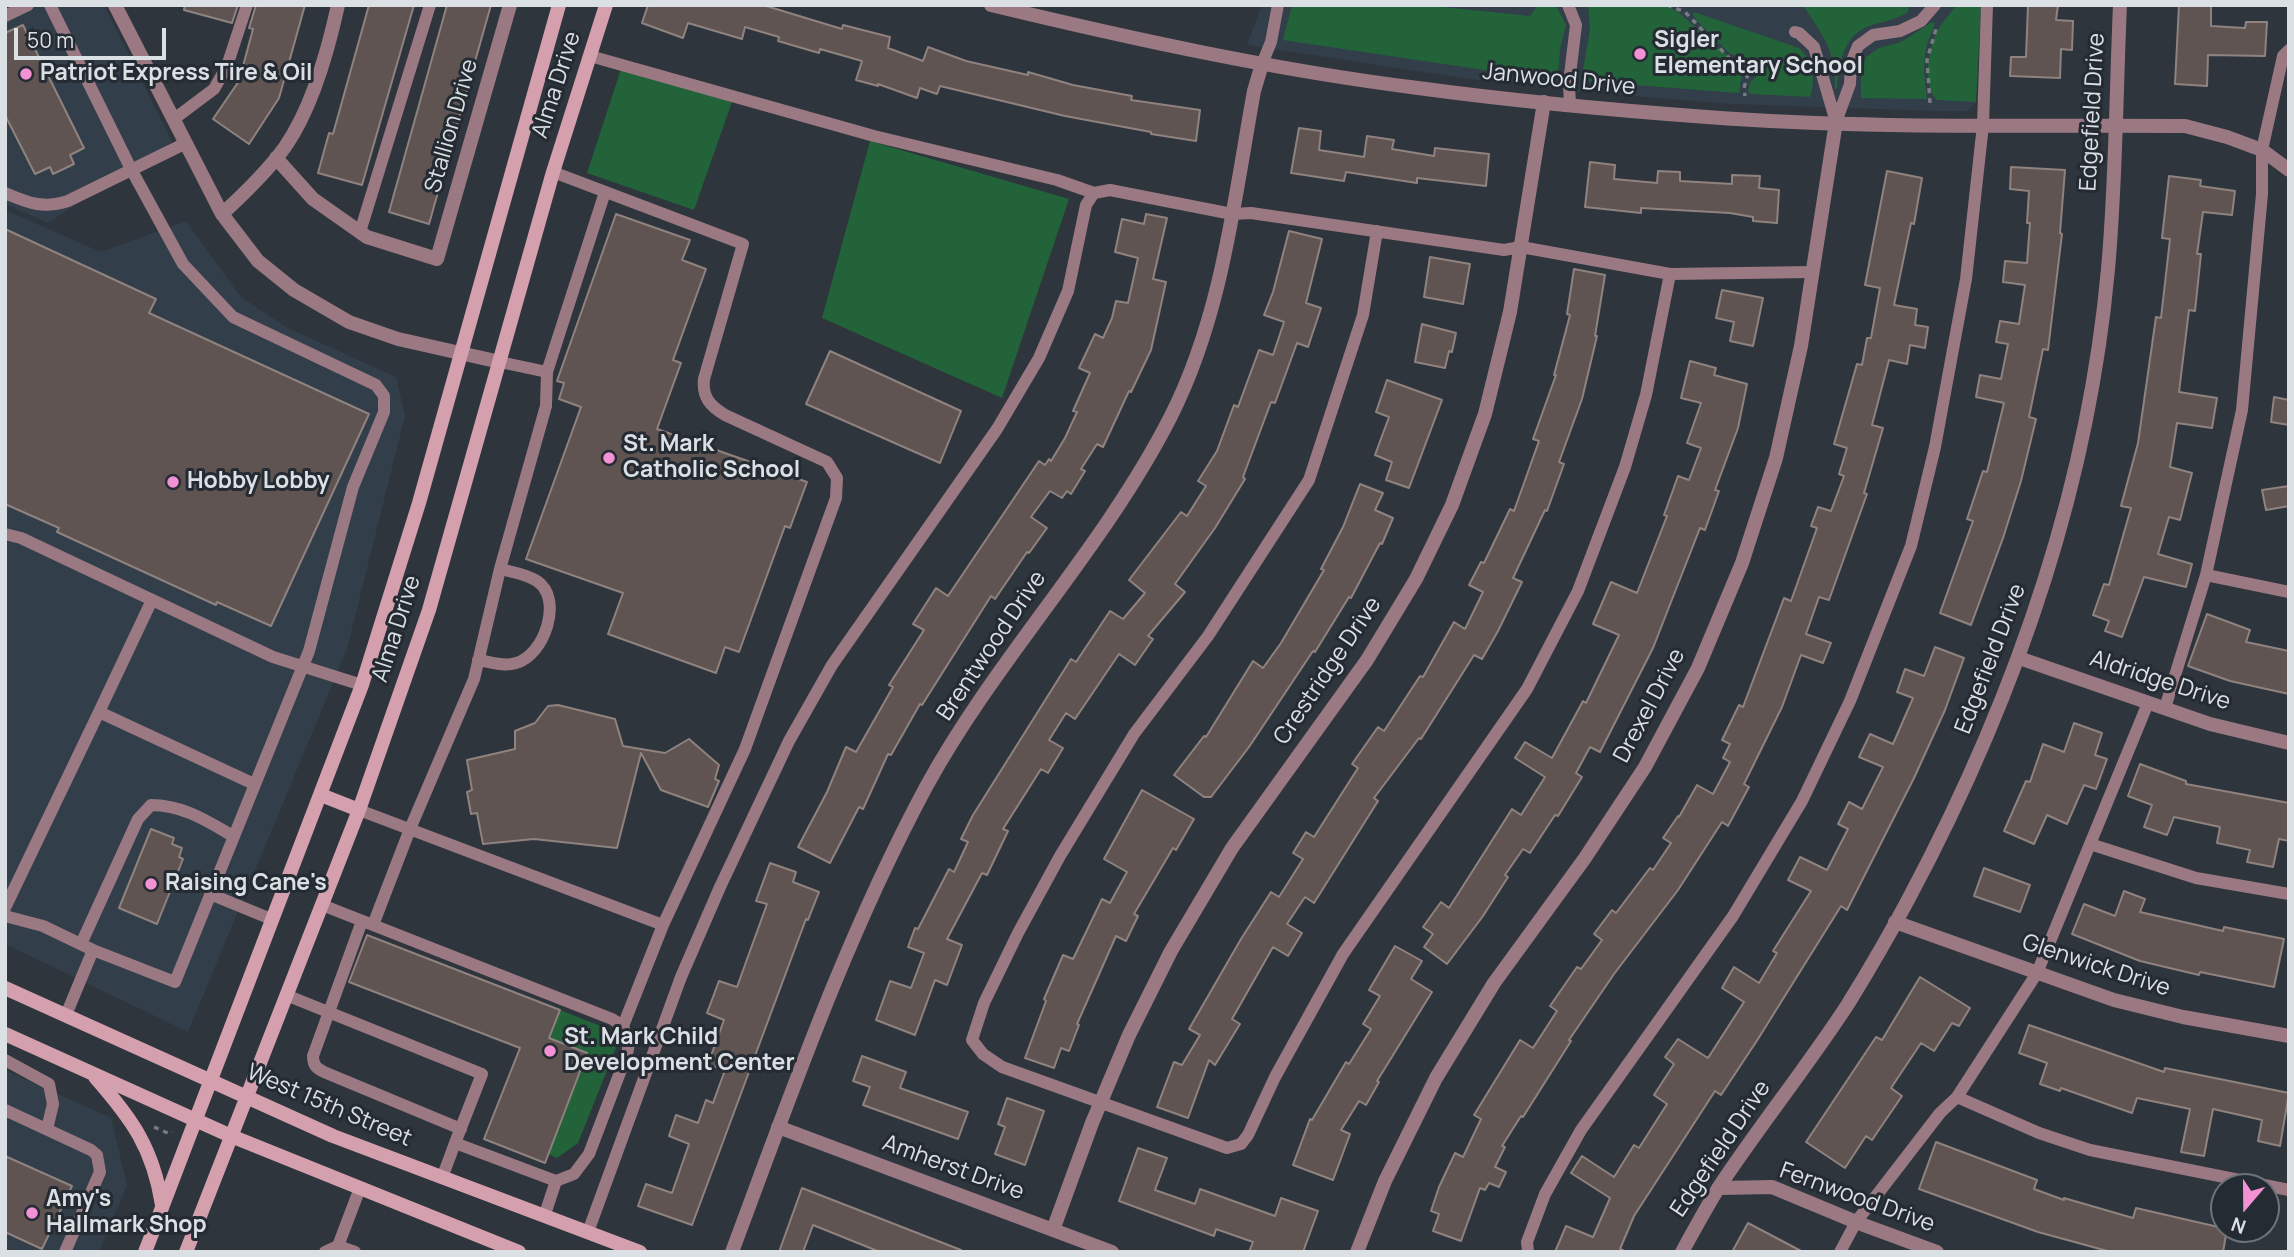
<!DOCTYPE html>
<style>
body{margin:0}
#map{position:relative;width:2294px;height:1257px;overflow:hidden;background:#2e353c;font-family:Manrope,sans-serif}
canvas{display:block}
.frame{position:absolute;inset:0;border:7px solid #dbe0e4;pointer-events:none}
.north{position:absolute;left:2210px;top:1173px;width:70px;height:70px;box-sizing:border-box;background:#242b32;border:2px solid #6d7379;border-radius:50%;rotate:200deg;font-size:19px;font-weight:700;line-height:28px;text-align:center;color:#dbe0e4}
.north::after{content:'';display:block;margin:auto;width:24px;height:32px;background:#f391d5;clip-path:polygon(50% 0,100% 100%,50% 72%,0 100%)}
.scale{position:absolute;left:14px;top:28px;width:152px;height:32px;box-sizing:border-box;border:4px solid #dbe0e4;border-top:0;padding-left:9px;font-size:21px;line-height:24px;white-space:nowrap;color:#dbe0e4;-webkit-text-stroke:5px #242b32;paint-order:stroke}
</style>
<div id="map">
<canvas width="2294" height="1257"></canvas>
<div class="frame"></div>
<div class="north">N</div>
<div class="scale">50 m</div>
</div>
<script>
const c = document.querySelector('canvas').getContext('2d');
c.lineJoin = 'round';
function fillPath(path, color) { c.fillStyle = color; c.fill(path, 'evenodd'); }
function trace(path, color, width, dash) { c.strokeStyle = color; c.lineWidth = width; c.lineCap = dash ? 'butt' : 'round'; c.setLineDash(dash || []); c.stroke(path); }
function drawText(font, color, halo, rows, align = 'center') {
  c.font = font + ' Manrope,sans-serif'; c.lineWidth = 6; c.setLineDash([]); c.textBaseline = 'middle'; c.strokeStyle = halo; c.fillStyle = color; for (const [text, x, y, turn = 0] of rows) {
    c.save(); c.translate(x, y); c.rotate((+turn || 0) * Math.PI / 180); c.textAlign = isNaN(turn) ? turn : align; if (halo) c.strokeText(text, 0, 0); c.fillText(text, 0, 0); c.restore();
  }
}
const built = new Path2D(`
 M5 5H104L172 142 48 223 5 204Z
 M1262 5H1981L1976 103 1967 111H1936L1731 104 1596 93 1469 79 1247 45Z
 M5 210 101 252 186 221 241 297 288 328 396 377 405 416 347 649 188 1032 5 944Z
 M5 1070 111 1118 127 1185 99 1252H5Z`);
const green = new Path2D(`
 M1292 5H1424L1530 16 1538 5H1556L1566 25 1560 49 1558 77 1484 70 1283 40Z
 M1588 5H1662L1677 11 1743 69 1739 93 1581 81 1590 30Z
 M1799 5H1883L1887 7 1891 5H1909L1908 12C1896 20 1885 21 1872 25 1843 34 1839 64 1837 89H1835C1835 49 1825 40 1805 8Z
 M1956 5H1981L1976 102 1937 100C1922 85 1928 52 1936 34 1940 24 1950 15 1956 5Z
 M1694 12 1799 48C1813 60 1816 81 1810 97L1751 94 1748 91 1751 81 1758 75 1756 66 1729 53 1697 21 1693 15Z
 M1932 22 1935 23C1933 31 1929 38 1927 45 1922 64 1925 81 1927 99L1861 98V74L1866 57 1879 48 1901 42Z
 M622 66 733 99 694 210 587 173Z
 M870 141 1069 199 1002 398 822 318Z
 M560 1010 608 1029 616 1048 578 1143 557 1158 548 1154 587 1054 549 1038Z`);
const building = new Path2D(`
 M185 5H238L232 23 184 10Z
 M256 5H305L279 98 249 144 213 119 239 81 253 29 249 28Z
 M369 5H414L362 185 318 173 329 133 333 134Z
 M447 5H491L429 224 389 212Z
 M648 5H763L842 29 843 25 890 37 888 48 923 61 928 47 966 61 1028 75V72L1073 85 1132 96 1131 100 1200 110 1196 141 1151 134V132L1065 116 940 86 937 94 920 88 917 98 878 84V86L856 80 862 61 820 49 819 53 778 41 779 37 745 27 742 39 688 23 683 38 642 23Z
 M2028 5H2058L2056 20 2073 21 2072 50 2061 49 2060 78 2010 76 2011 57H2026Z
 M2179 5H2211V26L2245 28 2246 22H2267L2265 56 2208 55 2207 86 2175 84Z
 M23 25 84 148 70 155 74 164 53 174 50 167 35 174 5 115V33Z
 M1299 128 1321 131 1319 150 1364 157 1367 136 1394 140 1392 149 1434 156 1435 148 1489 154 1486 186 1417 178V183L1346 172 1344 181 1291 173Z
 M1590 162 1615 165 1614 179 1657 183 1658 171 1680 172V181L1732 184V175L1760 176 1759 188 1779 190 1777 223 1753 221V217L1730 213 1641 208V213L1585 207Z
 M2011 167 2065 170 2060 233 2062 234 2048 350 2043 349 2029 417 2036 419 2021 481 2003 538 1971 625 1940 613 1973 521 1967 519 1983 471 1987 472 2004 403 1976 397 1980 375 2001 379 2008 344 1996 342 2000 321 2019 324 2025 285 2003 282 2005 261 2027 263 2030 223H2027L2029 191 2010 189Z
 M1887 171 1922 178 1914 224 1911 223 1894 305 1917 309 1915 325 1928 327 1925 348 1910 345 1907 364 1889 360 1872 425 1883 428 1864 493 1867 494 1829 600 1819 597 1806 634 1831 643 1823 663 1801 655 1782 707 1744 784 1749 787 1728 826 1722 822 1678 890 1614 974 1569 1040 1571 1041 1523 1117 1521 1116 1502 1146 1505 1147 1495 1167 1506 1172 1499 1187 1489 1183 1485 1190 1480 1188 1461 1241 1433 1231 1439 1214 1431 1211 1439 1187 1455 1153 1463 1157 1481 1119 1474 1115 1520 1040 1533 1048 1557 1011 1550 1006 1577 967 1581 969 1602 940 1594 934 1612 910 1616 913 1650 868 1653 870 1671 843 1663 838 1678 816 1679 817 1697 785 1713 794 1730 762 1723 758 1730 744 1722 740 1739 705 1743 707 1784 598 1791 601 1817 528 1811 526 1818 507 1831 511 1844 476 1839 474 1847 448 1834 444 1857 364 1862 365 1867 338H1871L1880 288 1865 285Z
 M2169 176 2201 180 2200 186 2235 191 2232 215 2203 212 2197 254H2201L2195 311 2189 310 2179 392 2217 398 2212 428 2177 423 2170 467 2192 473 2180 520 2169 517 2158 554 2192 564 2186 587 2144 577 2122 637 2105 631 2109 621 2093 615 2104 584 2109 585 2131 508 2121 506 2138 443 2156 317 2161 318 2170 239 2162 238Z
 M616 214 690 240 682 260 706 269 673 360 681 363 657 429 807 482 790 528 785 526 739 652 725 647 716 673 608 634 623 593 526 559 581 407 559 399 564 383 557 381Z
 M1146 214 1167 218 1153 279 1166 282 1151 350 1131 392 1129 391 1103 447 1097 444 1081 469 1085 471 1071 494 1067 491 1062 498 1050 491 1031 517 1047 528 1029 553 1027 552 995 599 991 596 922 705 920 704 891 755 888 754 863 809 859 807 830 863 798 847 827 792 846 747 856 752 893 687 889 685 924 630 913 624 936 588 948 596 1039 461 1045 465 1049 459 1051 461 1065 438 1077 412 1073 411 1090 373 1079 368 1095 334 1103 338 1112 318 1116 301 1128 303 1138 258 1115 252 1122 219 1144 224Z
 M5 229 156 299 149 313 369 414 271 626 217 602 216 605 57 532 59 528 5 504Z
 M1289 231 1322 239 1306 303 1321 308 1308 347 1297 343 1275 403 1271 402 1243 477 1245 479 1215 528 1175 584 1185 592 1148 636 1153 639 1135 665 1119 654 1075 719 1066 713 1049 740 1063 748 1048 773 1041 769 1003 829 1008 831 987 875 982 873 947 939 962 945 947 985 935 980 915 1035 876 1020 890 981 911 988 924 953 908 947 915 928 918 929 949 869 954 872 968 842 961 839 973 815 1071 659 1076 662 1110 611 1123 619 1145 593 1129 580 1181 512 1187 516 1206 486 1198 481 1217 451 1234 405 1238 407 1259 350 1273 355 1284 322 1264 315 1273 292Z
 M1430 257 1470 264 1463 304 1424 297Z
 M1574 269 1605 275 1595 336H1597L1582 399 1559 462 1564 464 1547 511 1545 510 1513 578 1522 582 1498 631 1482 659 1474 655 1421 739 1419 738 1374 798 1378 801 1314 903 1305 897 1287 924 1302 933 1288 956 1273 947 1232 1019 1240 1024 1215 1065 1209 1060 1188 1118 1157 1107 1174 1062 1182 1065 1200 1035 1189 1029 1241 939 1271 892 1279 897 1303 859 1293 853 1306 832 1314 837 1358 768 1352 764 1378 727 1384 731 1420 676 1423 677 1454 622 1465 629 1483 592 1469 585 1481 562 1484 563 1510 509 1514 511 1539 441 1533 439 1556 375H1554L1570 315 1567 314Z
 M1722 290 1763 298 1753 346 1730 341 1734 322 1716 318Z
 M1422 324 1456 333 1452 352 1449 351 1445 368 1415 362Z
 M830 351 961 411 940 463 806 404Z
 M1690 361 1716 368 1714 375 1747 384 1738 428 1715 490 1719 491 1705 530 1700 528 1653 648 1600 752 1590 747 1576 773 1582 777 1558 816 1555 815 1530 853 1523 849 1505 875 1508 877 1483 916 1447 964 1424 947 1433 934 1423 927 1441 902 1449 908 1512 809 1521 815 1545 777 1515 758 1525 742 1552 758 1583 701 1586 703 1619 635 1593 624 1611 582 1637 593 1667 516 1664 515 1678 476 1689 480 1701 448 1687 443 1701 403 1681 398Z
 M1387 380 1442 400 1409 488 1386 480 1392 462 1375 455 1389 417 1376 412Z
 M2274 397 2289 400V425L2271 422Z
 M1360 484 1383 493 1375 510 1393 518 1382 544 1380 543 1351 598 1349 597 1315 652 1313 651 1249 747 1211 797H1204L1174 775 1204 736 1206 737 1253 661 1263 668 1281 643 1324 570 1321 569 1343 527Z
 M2289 486V506L2266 510 2262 490Z
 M2207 614 2250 630 2246 642 2289 651V694L2230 681 2188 666Z
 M1935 647 1964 658 1945 710 1914 778 1847 910 1841 906 1758 1039 1721 1095 1715 1091 1634 1216 1620 1249 1627 1252H1555L1566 1226 1593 1237 1610 1198 1571 1173 1582 1156 1614 1177 1634 1145 1639 1148 1667 1104 1654 1095 1674 1064 1665 1057 1678 1039 1708 1058 1744 1002 1722 988 1734 967 1759 983 1777 953 1773 951 1811 891 1788 880 1800 857 1827 870 1848 829 1838 824 1849 802 1862 809 1883 767 1859 757 1870 734 1893 744 1913 698 1897 692 1905 669 1924 676Z
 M558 705 615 719 623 746 665 753 689 739 719 765 715 779 719 781 708 807 661 790 641 753 617 848 534 839 483 844 477 813 471 814 467 792 472 790 467 760 515 749V731L535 723 548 706Z
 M2074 723 2102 733 2095 755 2107 759 2096 789 2084 785 2067 824 2047 815 2034 844 2004 831 2026 781 2030 782 2043 744 2064 752Z
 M2140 764 2186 781V784L2289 803V841L2279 839 2273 867 2247 862 2250 850 2217 843 2220 827 2174 817 2167 835 2144 827 2152 805 2128 796Z
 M1142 790 1194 819 1176 850 1173 848 1134 914 1138 916 1126 941 1116 936 1077 1024 1079 1025 1069 1051 1061 1048 1054 1068 1025 1058 1046 1001 1044 999 1063 955 1073 959 1102 899 1110 903 1127 872 1104 859Z
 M151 829 174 838 172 844 182 848 179 857 183 859 157 924 119 908Z
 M770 863 796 872 793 882 819 892 808 920 806 919 692 1225 638 1206 646 1184 672 1193 689 1144 669 1136 676 1115 698 1123 706 1100 713 1103 725 1070 708 1064 724 1020 707 1013 719 981 737 987 767 904 756 901Z
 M1984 868 2030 885 2020 912 1974 896Z
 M2124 891 2145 899 2140 912 2223 931 2224 927 2284 939 2274 987 2200 972 2199 975 2140 961 2072 934 2084 904 2115 916Z
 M367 935 560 1010 549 1038 587 1053 545 1163 484 1139 520 1048 349 982Z
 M1395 946 1422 961 1411 979 1432 992 1377 1081 1379 1082 1366 1105 1359 1101 1341 1130 1350 1134 1333 1180 1293 1165 1310 1119 1312 1120 1346 1062 1349 1064 1371 1029 1363 1024 1380 996 1369 990Z
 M1920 977 1970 1008 1959 1026 1952 1023 1934 1051 1921 1043 1891 1088 1902 1096 1872 1140 1866 1136 1845 1168 1806 1142 1876 1037 1882 1040Z
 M2029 1025 2164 1072 2165 1068 2289 1093 2280 1146 2258 1141 2262 1120 2213 1109 2204 1156 2181 1152 2190 1109 2137 1098 2132 1113 2061 1088 2060 1091 2040 1084 2047 1063 2019 1053Z
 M862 1056 906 1072 900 1088 968 1112 958 1139 863 1105 870 1087 853 1081Z
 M1007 1098 1044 1111 1025 1165 995 1154 1005 1127 998 1124Z
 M1936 1142 2037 1180 2034 1189 2064 1200V1198L2133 1218 2136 1208 2227 1229 2223 1252H2111L2038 1232 1919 1189Z
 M1138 1148 1167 1158 1155 1190 1195 1204 1200 1189 1275 1216 1281 1198 1318 1211 1303 1252H1249L1253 1242 1216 1229 1214 1236 1119 1201Z
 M5 1156 72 1186 42 1249 5 1232Z
 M802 1188 961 1250V1252H880L813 1225 803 1252H779Z
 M1748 1223 1803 1252H1732Z`);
const path = new Path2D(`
 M1667 5 1685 12 1732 61 1749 70 1744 88 1745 96
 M1930 103 1927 60 1936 29
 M154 1127 170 1134 172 1132`);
const service = new Path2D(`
 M1568 5 1576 25 1569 83 1570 105
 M5 16 28 5
 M1795 32 1799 33 1814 47 1836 122 1850 84 1851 63 1858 46 1873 35 1900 31 1921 21 1935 5
 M590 56 874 136 1057 180 1094 193
 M1262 64 1271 42 1278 5
 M174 119 214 89 227 66 247 5
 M553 172 743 244 704 379C702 397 710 406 725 415L827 462 837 478 836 498 745 749 663 925
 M5 193C28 203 43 209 68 201L184 144
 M1377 231 1363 315 1309 480 1208 636 1134 734 1060 856 1018 933 984 1003 972 1040 983 1054 1002 1067 1227 1148 1241 1144 1248 1135 1275 1077 1343 954 1527 689 1578 591 1625 467 1646 395 1670 274
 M360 232 430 5
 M500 362 547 372
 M5 534 21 538 273 657 362 685
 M2206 575 2289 592
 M478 660C491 662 504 667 516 663 544 656 564 599 537 581 526 574 512 572 500 569
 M2165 708 2206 575 2242 410 2262 194V150L2283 56 2289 50
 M99 712 152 600
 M359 810 663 925 623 1026
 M2090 844 2196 878 2289 894
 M210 894 271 919
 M322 905 612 1019 623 1026 629 1044 627 1054 589 1154 574 1174 556 1181 545 1214
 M5 908 99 712 254 784
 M5 916 43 926 93 950 175 982 309 651 353 487 384 412V396L376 385 233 317 183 264 131 169 50 5
 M362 921 313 1056C313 1065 316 1068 324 1072L461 1129
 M373 925 410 829 474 679 500 569 546 406 547 372 605 192
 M81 944 138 819 151 805C183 805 207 821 233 836
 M286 995 482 1074 455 1143 556 1181
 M66 1015 93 950
 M5 1060 49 1084 53 1104 47 1129
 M1957 1097 2037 973 2148 703
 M5 1110 91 1150 97 1155 100 1172 65 1252
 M442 1178 455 1143
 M588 1232 681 977 720 887 789 741 832 665 997 429 1039 358 1068 291 1086 205 1094 193 1110 190 1232 214 1251 213 1504 250 1521 247 1670 274 1813 272
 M338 1246 360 1188
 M325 1252 338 1246 355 1252
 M1528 1252 1527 1242 1545 1194 1581 1130 1733 916 1802 801 1850 701 1911 546 1935 447 1966 279 1983 125 1987 5
 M1840 1252 1856 1222 1940 1113 1957 1097 2039 1133 2090 1150 2289 1190`);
const minor = new Path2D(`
 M115 5 222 214 258 261 294 290 349 322 398 339 500 362
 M276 158 313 199 367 237 437 259 510 5
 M222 214C245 193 267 172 285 147 312 108 328 51 338 5
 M2019 658 2210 724 2289 743
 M1895 922 2114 1000 2183 1017 2289 1036
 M778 1127 1112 1252
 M1719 1188 1772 1187 1861 1224 1937 1252
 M1053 1230 1092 1123 1129 1035 1171 951 1232 848 1367 660 1416 579 1452 505 1485 414 1510 312 1544 102
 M732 1252C791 1094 846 936 926 787 997 657 1104 548 1171 416 1222 315 1234 201 1254 91L1262 64
 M1357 1252 1385 1181 1436 1078 1494 983 1585 858 1645 767 1698 668 1742 563 1776 458 1801 346 1836 122
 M1682 1252C1694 1230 1706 1208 1719 1187 1760 1125 1807 1067 1848 1004 1869 970 1890 934 1909 898 2013 703 2088 491 2108 269 2116 182 2116 93 2120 5`);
const tertiary = new Path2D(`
 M991 5C1132 39 1274 70 1418 88 1514 101 1611 110 1707 117 1866 129 2026 125 2185 126L2227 137 2262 150 2289 170`);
const secondary = new Path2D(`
 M321 795 359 810
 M5 988 333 1136 640 1252
 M5 1034 231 1136 519 1252
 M95 1077C132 1119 153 1148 162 1205
 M145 1252 362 685 419 503 559 5
 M186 1252 359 810 429 610 553 172 606 5`);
const markers = [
 [1640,54,7,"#f391d5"],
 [26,74,7,"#f391d5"],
 [609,458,7,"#f391d5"],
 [173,482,7,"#f391d5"],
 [151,884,7,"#f391d5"],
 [550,1051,7,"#f391d5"],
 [32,1213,7,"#f391d5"]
];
const poiNames = [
 ["Sigler",1654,41],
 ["Elementary School",1654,67],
 ["Patriot Express Tire & Oil",40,74],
 ["St. Mark",623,445],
 ["Catholic School",623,471],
 ["Hobby Lobby",187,482],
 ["Raising Cane's",165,884],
 ["St. Mark Child",564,1038],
 ["Development Center",564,1064],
 ["Amy's",46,1200],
 ["Hallmark Shop",46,1226]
];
const streetNames = [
 ["Janwood Drive",1559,80,6],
 ["Alma Drive",557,85,-72],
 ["Edgefield Drive",2093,112,-87],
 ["Stallion Drive",452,126,-74],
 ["Alma Drive",397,629,-72],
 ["Brentwood Drive",992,646,-56],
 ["Edgefield Drive",1991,659,-69],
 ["Crestridge Drive",1328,671,-56],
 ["Aldridge Drive",2160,681,18],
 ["Drexel Drive",1650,706,-62],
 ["Glenwick Drive",2096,966,18],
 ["West 15th Street",329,1106,23],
 ["Edgefield Drive",1721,1149,-56],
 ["Amherst Drive",953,1168,20],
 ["Fernwood Drive",1857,1198,20]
];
fillPath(built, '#323e4a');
fillPath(green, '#22633a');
fillPath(building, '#5f5451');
trace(building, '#8f827f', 2);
trace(path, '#767c82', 3.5, [5, 5]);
trace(service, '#9b7982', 12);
trace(minor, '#9b7982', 14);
trace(tertiary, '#9b7982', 14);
trace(secondary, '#d5a0ae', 14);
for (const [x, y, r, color] of markers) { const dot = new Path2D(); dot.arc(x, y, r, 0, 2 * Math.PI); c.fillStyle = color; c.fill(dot); trace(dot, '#242b32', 2.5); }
drawText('bold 23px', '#dbe0e4', '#242b32', poiNames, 'left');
drawText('23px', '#dbe0e4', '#242b32', streetNames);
</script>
